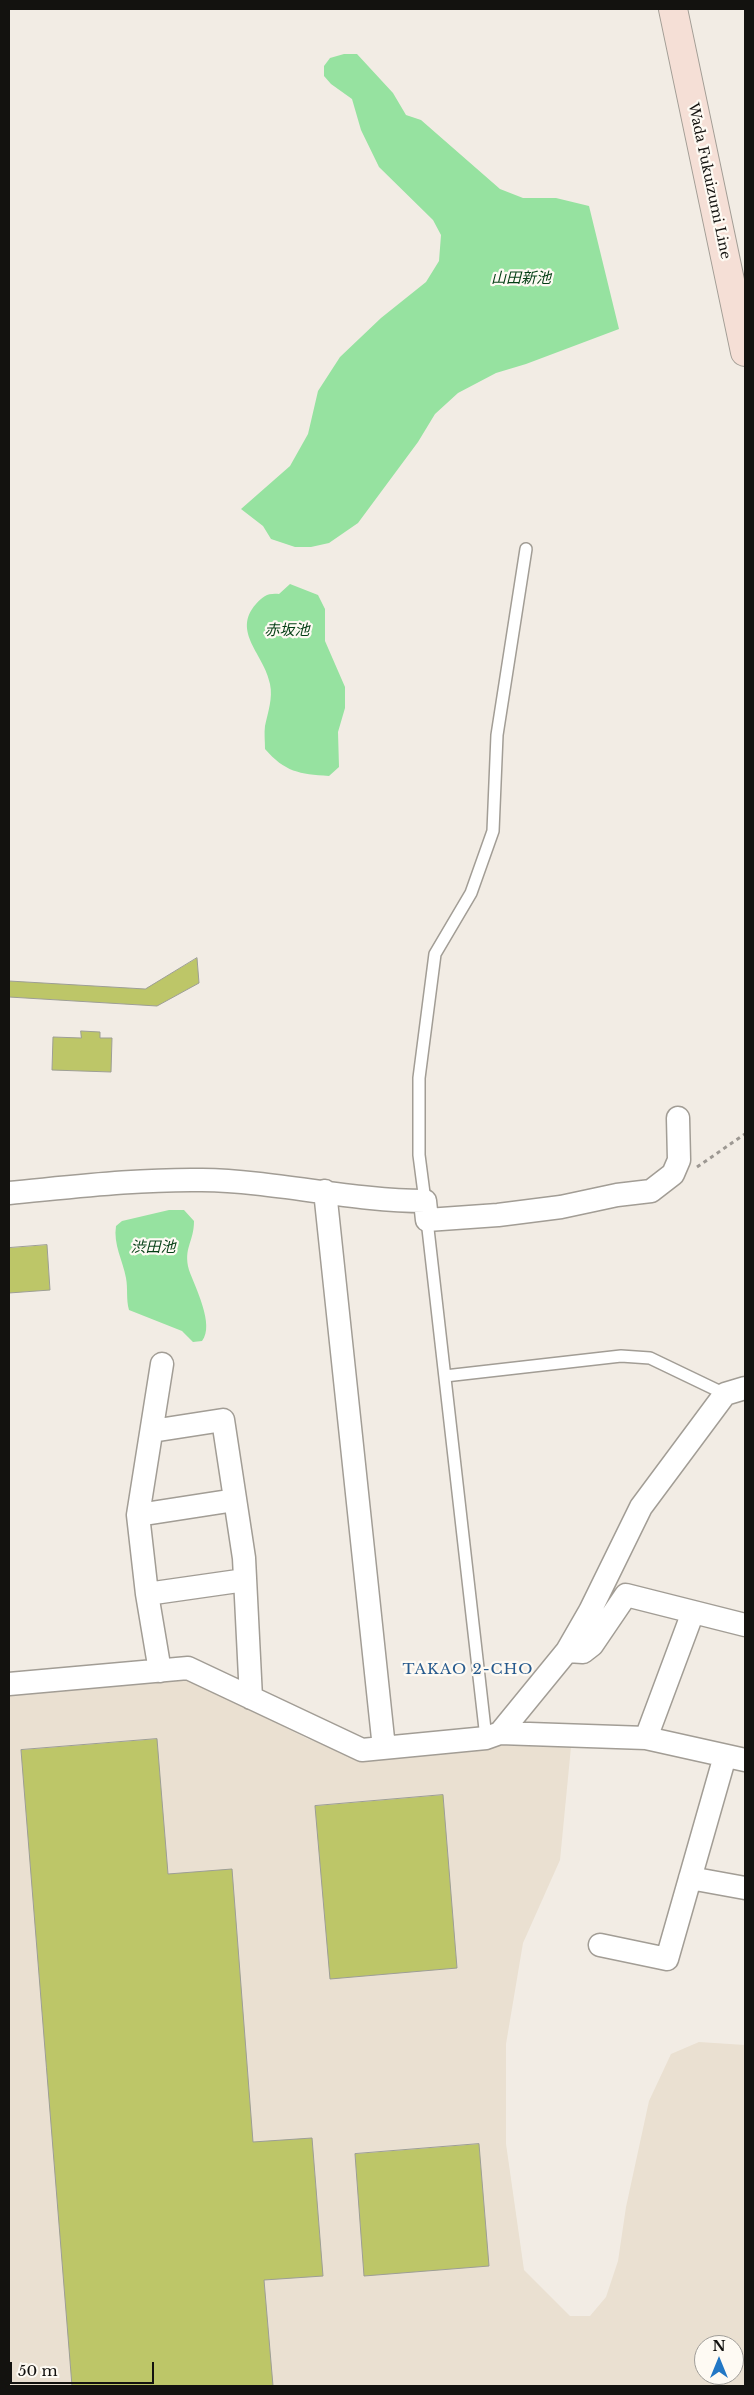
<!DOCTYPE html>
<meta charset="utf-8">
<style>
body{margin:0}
#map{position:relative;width:754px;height:2395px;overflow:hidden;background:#f2ece4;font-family:"Libre Baskerville",serif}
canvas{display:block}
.frame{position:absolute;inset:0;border:10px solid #13120f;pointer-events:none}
.north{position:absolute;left:694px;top:2335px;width:50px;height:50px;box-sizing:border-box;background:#fefaf3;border:1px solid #a09d98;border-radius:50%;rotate:0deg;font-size:14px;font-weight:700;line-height:20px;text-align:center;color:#13120f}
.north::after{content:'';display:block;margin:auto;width:18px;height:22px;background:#2277c5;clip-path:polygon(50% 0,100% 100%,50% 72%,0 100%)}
.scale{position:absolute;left:10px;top:2362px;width:144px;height:22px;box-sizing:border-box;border:2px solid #13120f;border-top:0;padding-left:6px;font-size:15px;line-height:18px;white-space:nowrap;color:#13120f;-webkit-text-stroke:4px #fefaf3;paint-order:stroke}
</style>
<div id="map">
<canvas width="754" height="2395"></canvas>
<div class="frame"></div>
<div class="north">N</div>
<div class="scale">50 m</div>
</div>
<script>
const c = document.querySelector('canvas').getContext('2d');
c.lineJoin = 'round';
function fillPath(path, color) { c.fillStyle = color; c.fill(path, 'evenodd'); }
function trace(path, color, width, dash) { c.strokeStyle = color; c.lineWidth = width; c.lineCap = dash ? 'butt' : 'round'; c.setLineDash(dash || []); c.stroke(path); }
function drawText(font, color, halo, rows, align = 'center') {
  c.font = font + ' "Libre Baskerville","Noto Sans JP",serif'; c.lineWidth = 4.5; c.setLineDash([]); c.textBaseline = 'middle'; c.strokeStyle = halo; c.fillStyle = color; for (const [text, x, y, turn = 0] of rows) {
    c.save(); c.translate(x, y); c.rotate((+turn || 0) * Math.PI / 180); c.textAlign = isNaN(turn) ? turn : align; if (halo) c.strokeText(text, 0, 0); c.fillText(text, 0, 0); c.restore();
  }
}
const built = new Path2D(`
 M191 1680 308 1739 365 1758 488 1745 571 1747 560 1860 523 1943 506 2044V2144L524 2270 570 2316H590L606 2297 618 2261 626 2207 649 2101 671 2054 699 2042 745 2045V2386H9V1691ZM704 2345H734V2375H704Z`);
const water = new Path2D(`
 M344 54H357L393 93 406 115 421 120 500 189 523 198H556L589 206 619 329 526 364 496 373 458 393 435 414 418 442 358 523 329 543 311 547H295L271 539 263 526 241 509 290 466 308 434 318 391 340 357 381 318 426 282 439 261 441 235 433 220 379 167 361 130 352 99 331 84 324 76V66L330 58Z
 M290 584 318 595 325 609V641L345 687V708L338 732 339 767 329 776C299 774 285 772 265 749 265 741 264 733 265 726 268 712 273 698 270 684 265 655 231 632 256 604 263 596 268 593 279 594Z
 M169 1210H184L194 1221C194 1242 183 1248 189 1270 195 1287 215 1325 202 1341L193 1342 182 1331 129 1310C126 1299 128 1289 126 1278 123 1261 113 1244 116 1226L122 1221Z`);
const building = new Path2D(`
 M197 958 199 983 157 1006 9 997V981L145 989Z
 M81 1031 100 1032V1038H112L111 1072 52 1070 53 1037 81 1038Z
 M47 1245 50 1290 9 1293V1248Z
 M157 1739 168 1874 232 1869 253 2142 312 2138 323 2276 264 2280 273 2386H72L21 1750Z
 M443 1795 457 1968 330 1979 315 1806Z
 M479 2144 489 2266 364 2276 355 2154Z`);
const path = new Path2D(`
 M697 1167 745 1134`);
const lane = new Path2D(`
 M425 1201 419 1155V1078L435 954 471 893 493 831 497 735 526 549
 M427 1220 486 1738
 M445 1376 621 1356 650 1358 725 1394`);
const street = new Path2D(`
 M325 1191 384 1748
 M9 1193C73 1187 137 1179 202 1180 277 1181 351 1201 425 1201L427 1220 498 1215 561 1207 617 1195 651 1191 673 1174 679 1160 678 1118
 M152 1431 223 1420 244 1558 251 1698
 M138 1515 235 1500
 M147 1594 245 1580
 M567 1651 583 1652 592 1645 626 1595 745 1625
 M160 1671 147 1594 138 1515 162 1364
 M9 1684 188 1668 362 1750 486 1738 500 1733 646 1738 745 1760
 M500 1733 567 1651 590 1611 641 1507 725 1394 745 1388
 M646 1738 693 1612
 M690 1878 745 1888
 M600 1945 667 1959 725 1756`);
const secondary = new Path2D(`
 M673 9 745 352`);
const streetNames = [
 ["Wada Fukuizumi Line",709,181,78]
];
const waterNames = [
 ["山田新池",521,279],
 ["赤坂池",287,631],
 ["渋田池",153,1248]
];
const neighbourhoodNames = [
 ["TAKAO 2-CHO",468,1670]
];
fillPath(built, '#eae0d1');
fillPath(water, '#96e2a0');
fillPath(building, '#bdc668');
trace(building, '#9d9e95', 1);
trace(lane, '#a29d95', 14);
trace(street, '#a29d95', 25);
trace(secondary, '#a29d95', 30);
trace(path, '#9d9892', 3, [4, 4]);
trace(lane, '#fff', 11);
trace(street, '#fff', 22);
trace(secondary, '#f5dfd6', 28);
drawText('14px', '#13120f', '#fefaf3', streetNames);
drawText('italic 15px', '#033e14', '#fefaf3', waterNames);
c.letterSpacing = '1px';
drawText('15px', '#275a8d', '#fefaf3', neighbourhoodNames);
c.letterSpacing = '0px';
</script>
